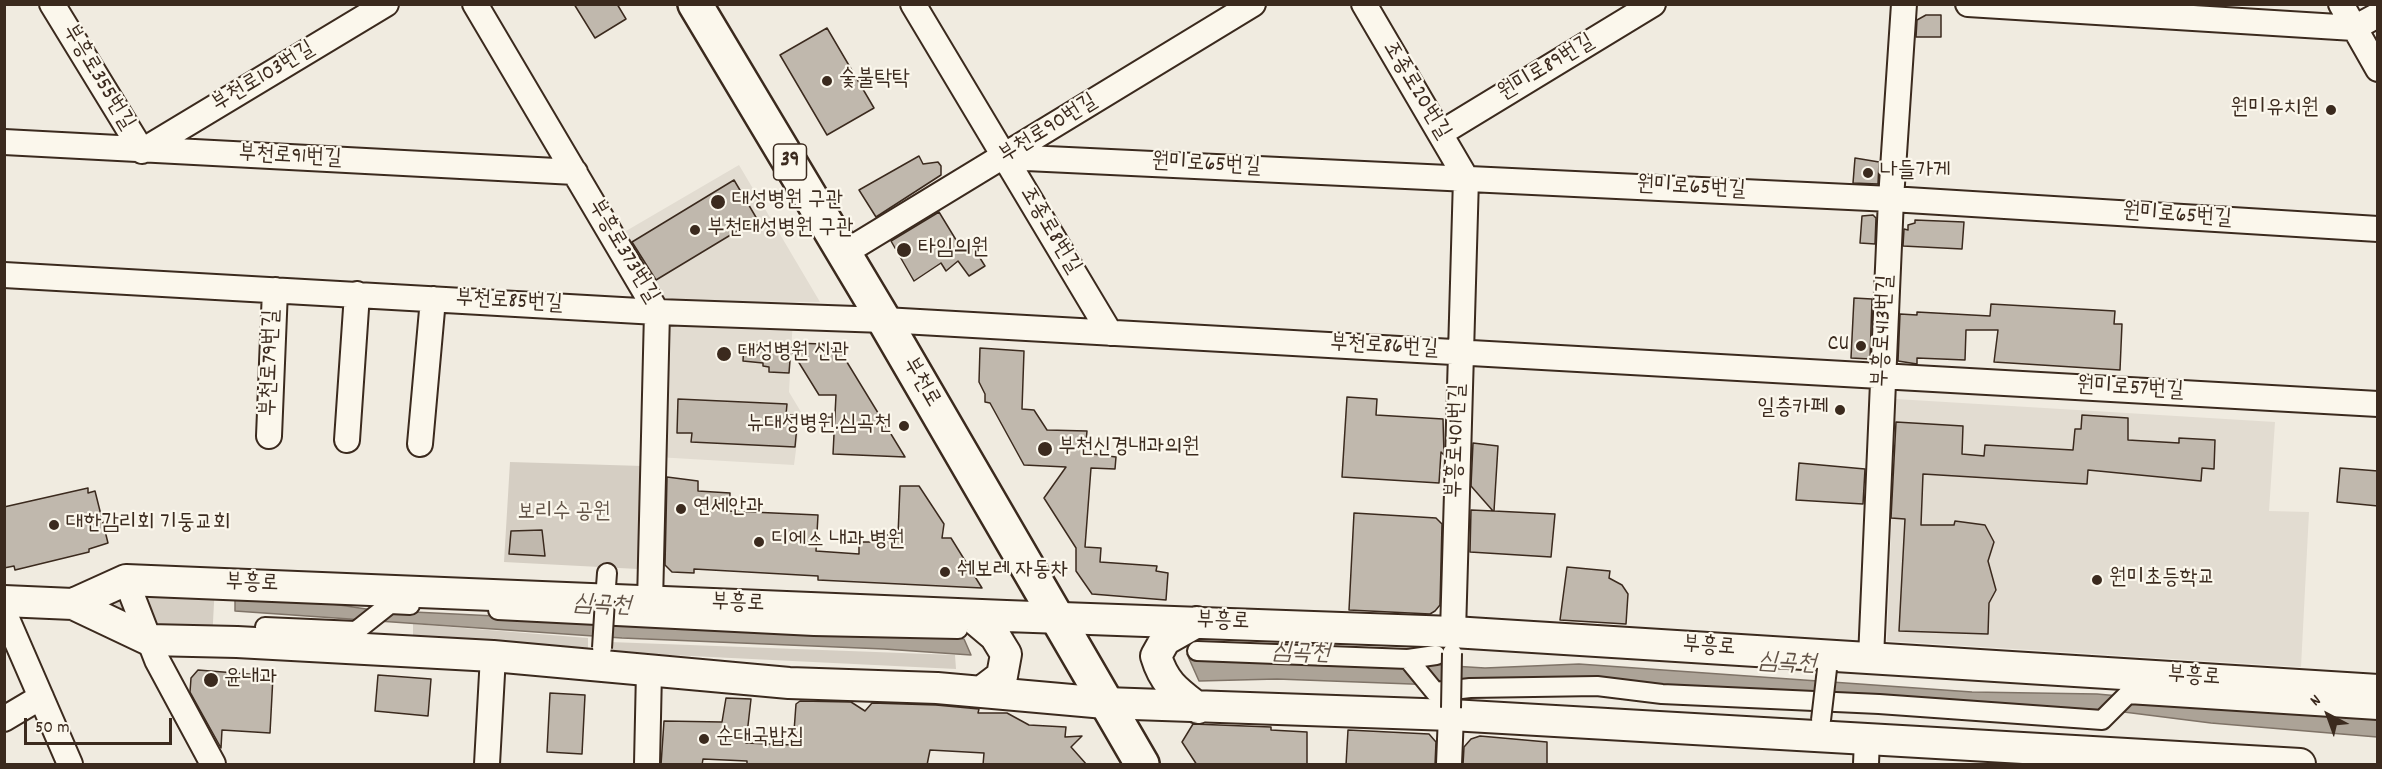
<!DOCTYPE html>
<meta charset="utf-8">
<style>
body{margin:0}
#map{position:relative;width:2382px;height:769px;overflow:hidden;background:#f0ebe0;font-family:Dekko,sans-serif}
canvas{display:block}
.frame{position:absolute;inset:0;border:6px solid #3b2a1e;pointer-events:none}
.north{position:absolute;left:2298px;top:685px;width:60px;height:60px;-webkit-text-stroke:4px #fbf7ec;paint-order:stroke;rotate:319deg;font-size:16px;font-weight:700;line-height:24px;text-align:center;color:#3b2a1e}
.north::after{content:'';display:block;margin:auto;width:21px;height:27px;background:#3b2a1e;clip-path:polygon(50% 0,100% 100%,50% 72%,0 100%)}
.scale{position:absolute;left:24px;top:718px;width:148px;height:27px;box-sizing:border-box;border:3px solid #3b2a1e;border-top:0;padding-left:8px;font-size:18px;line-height:21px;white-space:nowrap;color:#3b2a1e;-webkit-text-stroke:4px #fbf7ec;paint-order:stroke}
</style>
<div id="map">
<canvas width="2382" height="769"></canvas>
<div class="frame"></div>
<div class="north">N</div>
<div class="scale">50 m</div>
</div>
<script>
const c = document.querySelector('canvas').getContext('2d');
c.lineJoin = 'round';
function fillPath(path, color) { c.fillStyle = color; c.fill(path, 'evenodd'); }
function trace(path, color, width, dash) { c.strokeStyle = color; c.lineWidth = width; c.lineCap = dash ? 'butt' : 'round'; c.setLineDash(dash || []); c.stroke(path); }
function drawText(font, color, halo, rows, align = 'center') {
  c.font = font + ' Dekko,"Poor Story",sans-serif'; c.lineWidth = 4.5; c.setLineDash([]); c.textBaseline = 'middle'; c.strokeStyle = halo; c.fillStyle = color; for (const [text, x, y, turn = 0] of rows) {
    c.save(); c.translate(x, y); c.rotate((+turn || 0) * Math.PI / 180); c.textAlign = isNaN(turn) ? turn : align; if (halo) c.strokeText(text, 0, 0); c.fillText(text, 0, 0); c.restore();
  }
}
const built = new Path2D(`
 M739 165 820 302 651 301 614 238Z
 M657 312 793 317 789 392 801 412 794 465 656 457Z
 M1896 399 2275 422 2269 511 2309 512 2301 667 1887 641Z`);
const green = new Path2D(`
 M510 462 643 466 638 569 504 562Z
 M215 584 212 641 130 631 108 594Z
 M413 624 588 638V649L413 639Z
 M610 642 955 655 956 669 609 652Z`);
const water = new Path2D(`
 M235 598 319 602 373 610 964 639 971 655 884 649 622 638 235 611Z
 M1187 654H1257L1485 668 1579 664 1972 692 2097 694 2377 719V737L2211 723 2108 710 1277 679 1199 681Z`);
const building = new Path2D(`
 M574 4H617L626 19 595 38Z
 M1926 15H1941V37H1916L1917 20Z
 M827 28 874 108 827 135 780 55Z
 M919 156 923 164 938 162 941 166V175L876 217 859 190Z
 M1855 158 1879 162 1878 184 1853 183Z
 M734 180 757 219 656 280 632 242Z
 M939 212 964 253 973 247 985 266 969 276 958 261 946 271 941 263 914 281 891 241Z
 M1873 215 1876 218 1875 244 1860 243 1862 216Z
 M1915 220 1964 222 1962 249 1903 246 1904 229 1908 230V225L1915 223Z
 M1854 298 1872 299 1870 359 1851 358Z
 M1991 304 2115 311 2114 324H2122L2120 370 1994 362 1998 330H1966L1965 360 1917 358V364L1898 361 1900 314 1917 315V312L1990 316Z
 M793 343 823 344 842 354 905 457 833 454 836 395H819L793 353Z
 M744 344 791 347 789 373 769 372V367L763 366V363L743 361Z
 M980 348 1024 351 1022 409 1034 410 1047 430 1087 431 1085 453 1116 457 1115 469 1091 468 1085 547 1101 548 1100 562 1157 566 1156 571 1168 573 1166 600 1092 594 1076 571V548L1044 498 1066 467 1024 465 990 403 985 402V394L979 382Z
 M1347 397 1377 399 1376 415 1443 419 1444 455 1441 452 1439 483 1342 477Z
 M678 399 787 404 786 415H798L795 447 691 442 692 433H677Z
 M2082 415 2128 418V440L2179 443V438L2215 440 2214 469 2202 468 2201 481 2088 470 2087 484 1923 474 1921 525H1954L1955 521 1985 525 1994 542 1988 561 1996 590 1989 603 1988 634 1899 631 1905 519 1891 518 1896 422 1963 426 1962 454 1984 456 1985 445 2073 450 2075 429H2081Z
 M1473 443 1498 446 1494 511 1555 514 1551 557 1470 552 1471 510 1493 511 1471 486Z
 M1799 463 1865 469 1863 504 1796 500Z
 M2340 468 2378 471V506L2337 502Z
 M667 477 698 481V491L730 493 729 511 818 515 816 551 859 554V542H882V535H898L900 486H919L944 524 942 538H951L982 588 818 580V576L694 569V573L672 572 665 565Z
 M88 488V493L95 491 108 543 89 549V552L15 570 14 566 4 568V507Z
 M1354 513 1436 518 1442 524 1440 605 1435 611 1430 614 1349 610Z
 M542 530 545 556 509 554 511 531Z
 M1567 567 1610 571 1609 578 1622 585 1628 594 1626 624 1560 620Z
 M198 670 273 676 270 733 222 730 221 748 190 692 191 678Z
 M378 675 431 679 428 716 375 711Z
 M550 693 585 695 582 754 547 752Z
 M726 698 751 699 746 743 793 745 796 704 800 701 851 702 865 711 872 703 936 705 979 709 978 713H1007L1029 725 1066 727 1065 737 1082 736 1071 747 1087 765H983L984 753 930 750 927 765H747V761L703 759 702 765H661L664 721 722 722Z
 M1193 724 1271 727V730L1307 732V765H1197L1182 742Z
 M1348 730 1429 734 1436 742 1435 765H1346Z
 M1480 736 1547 742V765H1463L1464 747 1471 739Z`);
const pedestrian = new Path2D(`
 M605 600 607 573
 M498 610 814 626 958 629
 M265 627 356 631 390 604 410 605
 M1197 651 1408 659 1436 655
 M1408 659 1435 692 1470 688 1597 686 1662 694 1879 704 2102 720 2128 694 2378 710`);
const minor = new Path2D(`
 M52 4 142 151 386 4
 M475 4 657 312 650 602
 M913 4 1110 333
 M1364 4 1466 178 1453 632
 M1968 4 2354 28 2378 15
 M2341 4 2378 69
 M1441 133 1653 4
 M4 142 575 172
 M1005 157 1891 199 2378 229
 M844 253 1253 4
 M4 275 657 312 884 320 2378 404
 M269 436 275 290
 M347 440 357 294
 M420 444 433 299
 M126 580 157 660 213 764
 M4 612 70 764
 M1871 658 1891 199 1904 4
 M4 719 41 697
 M487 764 493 656
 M647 764 649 671
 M1449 764 1451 715
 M1866 764 1867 739`);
const tertiary = new Path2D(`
 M4 601 73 604 149 640 237 642 493 656 789 683 937 688 1105 703 1451 715 2300 764
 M73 604 126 580 1006 616 1453 632 2378 690
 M970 615 995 636 1006 654 1002 676 981 692
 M1197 622 1165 640 1156 656C1164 683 1176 691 1198 708`);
const primary = new Path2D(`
 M695 4 884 320 1142 764`);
const pedestrianBridge = new Path2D(`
 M602 648 605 600
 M1451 708 1452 653
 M1821 720 1827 669`);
const markers = [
 [827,81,6,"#3b2a1e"],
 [2331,110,6,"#3b2a1e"],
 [1868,173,6,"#3b2a1e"],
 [718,202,8,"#3b2a1e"],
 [695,230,6,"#3b2a1e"],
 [904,250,8,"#3b2a1e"],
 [1861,346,6,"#3b2a1e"],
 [724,354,8,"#3b2a1e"],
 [1840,410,6,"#3b2a1e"],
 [904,426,6,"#3b2a1e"],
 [1045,449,8,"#3b2a1e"],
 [681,509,6,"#3b2a1e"],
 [54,525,6,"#3b2a1e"],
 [759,542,6,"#3b2a1e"],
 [945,572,6,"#3b2a1e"],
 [2097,580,6,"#3b2a1e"],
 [211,680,8,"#3b2a1e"],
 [704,739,6,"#3b2a1e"]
];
const shields = [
 [790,162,33]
];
const shieldNames = [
 ["39",790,162]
];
const streetNames = [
 ["원미로89번길",1547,69,-31],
 ["부흥로355번길",97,78,59],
 ["부천로103번길",264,78,-31],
 ["조종로20번길",1415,91,59],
 ["부천로90번길",1049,130,-32],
 ["부천로91번길",290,158,3],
 ["원미로65번길",1206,166,3],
 ["원미로65번길",1691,189,3],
 ["원미로65번길",2177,217,4],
 ["조종로8번길",1049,231,59],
 ["부흥로373번길",622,252,59],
 ["부천로85번길",509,303,3],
 ["부흥로413번길",1885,331,-87],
 ["부천로86번길",1384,348,3],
 ["부천로79번길",272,363,-88],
 ["부천로",920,383,60],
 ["원미로57번길",2130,390,3],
 ["부흥로401번길",1458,441,-88],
 ["부흥로",252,585,2],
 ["부흥로",738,605,2],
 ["부흥로",1223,623,2],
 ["부흥로",1709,648,4],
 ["부흥로",2194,678,4]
];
const poiNames = [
 ["숯불탁탁",839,81],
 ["원미유치원",2319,110,"right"],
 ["나들가게",1880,173],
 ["대성병원 구관",732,202],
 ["부천대성병원 구관",707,230],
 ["타임의원",918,250],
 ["CU",1849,346,"right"],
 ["대성병원 신관",738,354],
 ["일층카페",1828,410,"right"],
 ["뉴대성병원.심곡천",892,426,"right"],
 ["부천신경내과의원",1058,449],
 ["연세안과",693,509],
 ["대한감리회 기둥교회",66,525],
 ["디에스 내과 병원",771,542],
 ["쉐보레 자동차",957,572],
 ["원미초등학교",2109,580],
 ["윤내과",224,680],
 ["순대국밥집",716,739]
];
const parkNames = [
 ["보리수 공원",564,514]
];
const waterNames = [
 ["심곡천",602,607,3],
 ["심곡천",1301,655,2],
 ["심곡천",1787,665,3]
];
fillPath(built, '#e2dcd1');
fillPath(green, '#d5cec3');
fillPath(water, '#aca397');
trace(water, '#7f7367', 1.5);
fillPath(building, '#c0b8ad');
trace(building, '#3b2a1e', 1.5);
trace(pedestrian, '#3b2a1e', 22);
trace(minor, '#3b2a1e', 28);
trace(tertiary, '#3b2a1e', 34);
trace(primary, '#3b2a1e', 38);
trace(pedestrian, '#fbf7ec', 18);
trace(minor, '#fbf7ec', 24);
trace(tertiary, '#fbf7ec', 30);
trace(primary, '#fbf7ec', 33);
trace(pedestrianBridge, '#3b2a1e', 22, []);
trace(pedestrianBridge, '#fbf7ec', 18);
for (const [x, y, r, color] of markers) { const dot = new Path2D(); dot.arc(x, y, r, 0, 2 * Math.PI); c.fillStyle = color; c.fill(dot); trace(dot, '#fbf7ec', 2); }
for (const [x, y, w] of shields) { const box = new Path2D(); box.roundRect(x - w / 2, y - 18, w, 36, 4.5); c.fillStyle = '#fbf7ec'; c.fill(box); trace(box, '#3b2a1e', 1.5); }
drawText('bold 21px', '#3b2a1e', null, shieldNames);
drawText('22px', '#3b2a1e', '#fbf7ec', streetNames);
drawText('22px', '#3b2a1e', '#fbf7ec', poiNames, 'left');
drawText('22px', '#625347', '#fbf7ec', parkNames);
drawText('italic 24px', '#635448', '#fbf7ec', waterNames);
</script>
